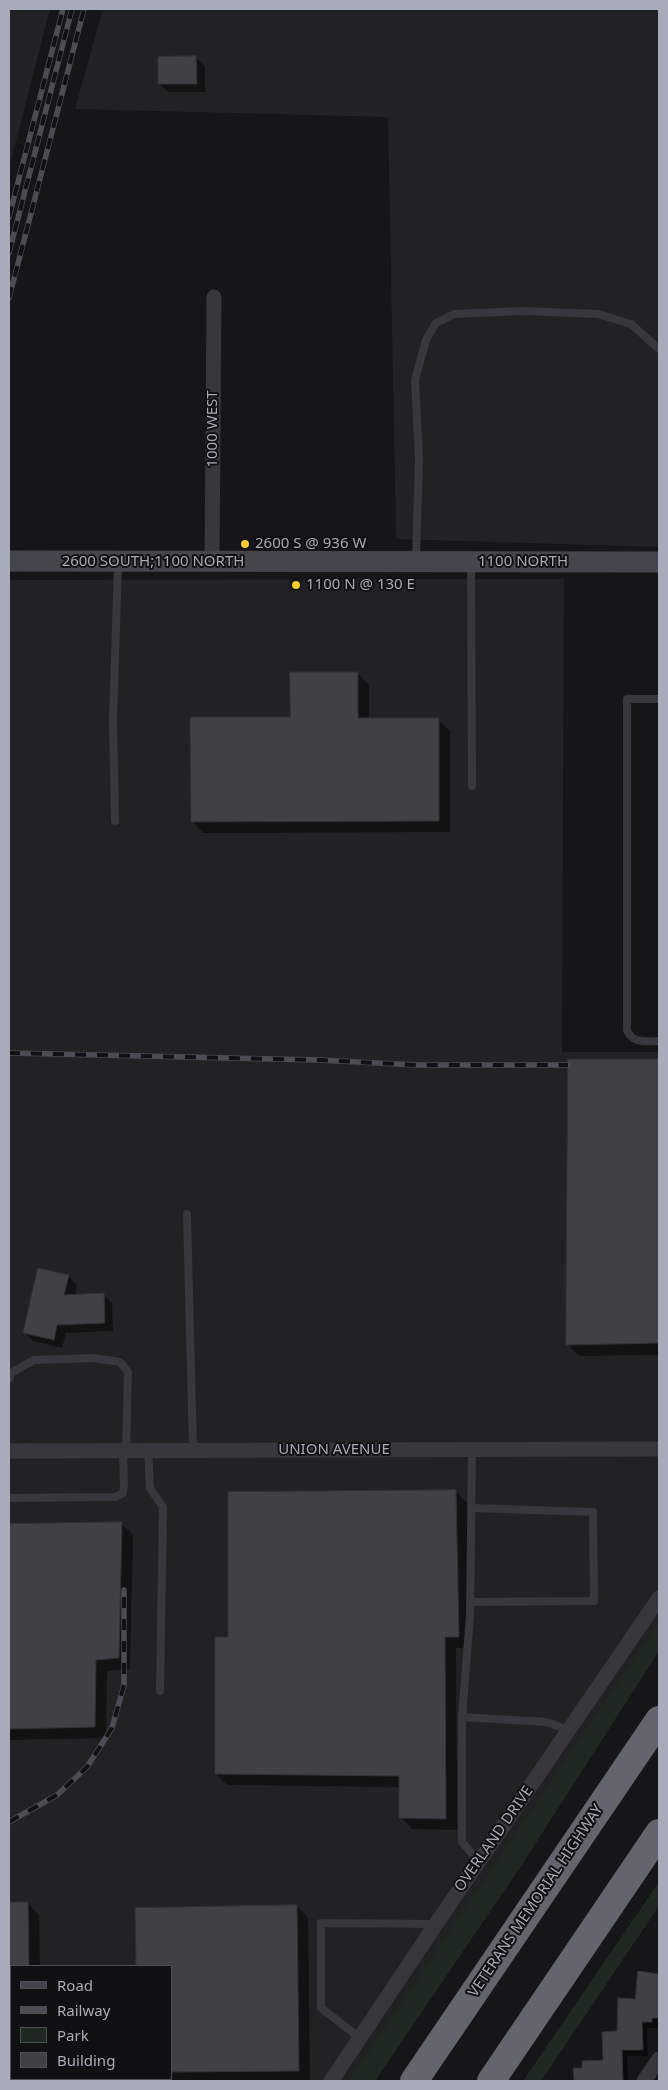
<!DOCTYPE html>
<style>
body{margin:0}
#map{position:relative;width:668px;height:2090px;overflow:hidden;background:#161618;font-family:"Noto Sans",sans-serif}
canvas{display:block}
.frame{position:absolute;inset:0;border:10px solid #a8abb9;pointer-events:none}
.legend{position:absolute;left:10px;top:1965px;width:162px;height:115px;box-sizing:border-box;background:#111113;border:1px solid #4d4f55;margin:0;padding:6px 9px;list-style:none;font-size:15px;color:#a8abb9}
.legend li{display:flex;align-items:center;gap:10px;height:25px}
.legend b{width:25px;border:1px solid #4d4f55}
</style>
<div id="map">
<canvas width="668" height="2090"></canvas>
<div class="frame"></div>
<ul class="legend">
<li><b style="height:6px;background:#45464d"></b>Road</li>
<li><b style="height:6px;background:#4c4d54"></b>Railway</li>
<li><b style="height:14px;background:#202822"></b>Park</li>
<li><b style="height:14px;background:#404045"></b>Building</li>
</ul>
</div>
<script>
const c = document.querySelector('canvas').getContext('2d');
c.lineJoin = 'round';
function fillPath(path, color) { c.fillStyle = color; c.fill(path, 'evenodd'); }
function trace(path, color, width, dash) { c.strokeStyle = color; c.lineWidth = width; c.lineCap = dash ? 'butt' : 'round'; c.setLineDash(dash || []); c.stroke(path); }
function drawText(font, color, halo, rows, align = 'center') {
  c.font = font + ' "Noto Sans",sans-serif'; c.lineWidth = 4; c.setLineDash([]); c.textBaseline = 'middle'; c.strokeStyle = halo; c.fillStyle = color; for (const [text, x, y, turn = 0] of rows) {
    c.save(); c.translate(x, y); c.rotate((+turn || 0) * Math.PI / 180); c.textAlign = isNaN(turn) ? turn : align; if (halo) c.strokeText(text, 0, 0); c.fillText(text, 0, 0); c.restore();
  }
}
const built = new Path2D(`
 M9 9H50L9 168Z
 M103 9H659V547L396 539 388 117 75 109Z
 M564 579 562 1052H659V1639L362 2081H9V580ZM11 1966H171V2079H11Z`);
const green = new Path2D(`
 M659 1621V1651L521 1866 375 2081H349Z
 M659 1882V1906L541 2081H523Z`);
const shadow = new Path2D(`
 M196 58 205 66V92H168L159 84Z
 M358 673 369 685V720L438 719 450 731V832L203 833 192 821 292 718Z
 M569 1060H659V1355L579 1356 567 1344Z
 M69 1276 77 1285 75 1296 103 1295 112 1303 113 1331 66 1333 62 1348 33 1341 24 1332Z
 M456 1491 467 1503 470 1648H456L457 1830 412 1829 401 1817V1787L227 1785 216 1774 229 1638Z
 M122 1524 133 1535 130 1669 107 1671 106 1738 9 1740V1525Z
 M9 1903H28L39 1915 40 1966H11V2079H41V2081H9Z
 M297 1906 308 1918 310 2081H147L145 2079H171V1966H137L136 1909Z
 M659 1967V2023L658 2028H647L648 2056H627L628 2081H575L574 2069H583L605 2062 637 2000 658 1975Z`);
const building = new Path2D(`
 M196 56 197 84H158V57Z
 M290 672H358V718H439V821L191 822 190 717H290Z
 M568 1059H659V1343L566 1345Z
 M38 1268 69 1275 64 1295 104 1293 105 1323 57 1325 54 1340 23 1333Z
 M456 1490 459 1637H445L446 1819 399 1818V1776L215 1774V1637H228V1492Z
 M122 1522 119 1658 96 1660 95 1727 9 1729V1524Z
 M9 1902H28L29 1966H9Z
 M297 1905 299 2071 171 2072V1966H136L135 1908Z
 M638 1971 659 1974V2018H652V2022H642L643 2050H622L623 2081H574L573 2068H582V2061L603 2060 602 2032 617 2031 618 1998 635 1999Z`);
const lane = new Path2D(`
 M416 560 419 457 415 380 426 340 436 323 454 314 523 311 598 314 631 324 659 349
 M471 564 472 786
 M659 699H627V1030C632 1044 647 1041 659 1041
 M115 821 113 719 118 564
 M187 1214 193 1450
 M9 1379 11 1373 34 1360 93 1358 120 1362 128 1372 126 1450
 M472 1449 470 1616 462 1717V1842L479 1862
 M148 1450 150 1488 163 1507 160 1691
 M9 1498 116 1497 123 1493 124 1486 123 1450
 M470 1602 594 1601 593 1512 471 1508
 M462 1717 546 1722 569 1730
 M360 2038 321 2008V1923L436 1924`);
const street = new Path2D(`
 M212 562 214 297
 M9 1451 659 1449
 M331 2081 436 1924 659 1598
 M644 2081 659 2059`);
const secondary = new Path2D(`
 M9 561 659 562`);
const highway = new Path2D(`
 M414 2081 659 1720
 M491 2081 659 1833`);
const rail = new Path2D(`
 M9 217 63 9
 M9 253 72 9
 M9 298 84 9
 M9 1053 318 1060 417 1065H568
 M9 1822 57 1795 87 1767 112 1728 124 1685V1590`);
const markers = [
 [245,544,5,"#f7cc2f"],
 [296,585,5,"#f7cc2f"]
];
const streetNames = [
 ["1000 WEST",213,429,-90],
 ["2600 SOUTH;1100 NORTH",153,562],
 ["1100 NORTH",523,562],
 ["UNION AVENUE",334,1450],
 ["OVERLAND DRIVE",494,1839,-55],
 ["VETERANS MEMORIAL HIGHWAY",536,1901,-56]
];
const poiNames = [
 ["2600 S @ 936 W",255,544],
 ["1100 N @ 130 E",306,585]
];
fillPath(built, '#222225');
fillPath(green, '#202822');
fillPath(shadow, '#0007');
fillPath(building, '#404045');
trace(building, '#313034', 1);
trace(lane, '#37373d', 8);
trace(street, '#37373d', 15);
trace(secondary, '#45464d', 21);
trace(highway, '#63656e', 28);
trace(rail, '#4c4d54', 5.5);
trace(rail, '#111113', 4, [11]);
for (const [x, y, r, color] of markers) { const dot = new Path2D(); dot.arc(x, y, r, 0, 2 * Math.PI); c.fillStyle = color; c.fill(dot); trace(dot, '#111113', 2); }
drawText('15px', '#a8abb9', '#111113', streetNames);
drawText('15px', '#a8abb9', '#111113', poiNames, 'left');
</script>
